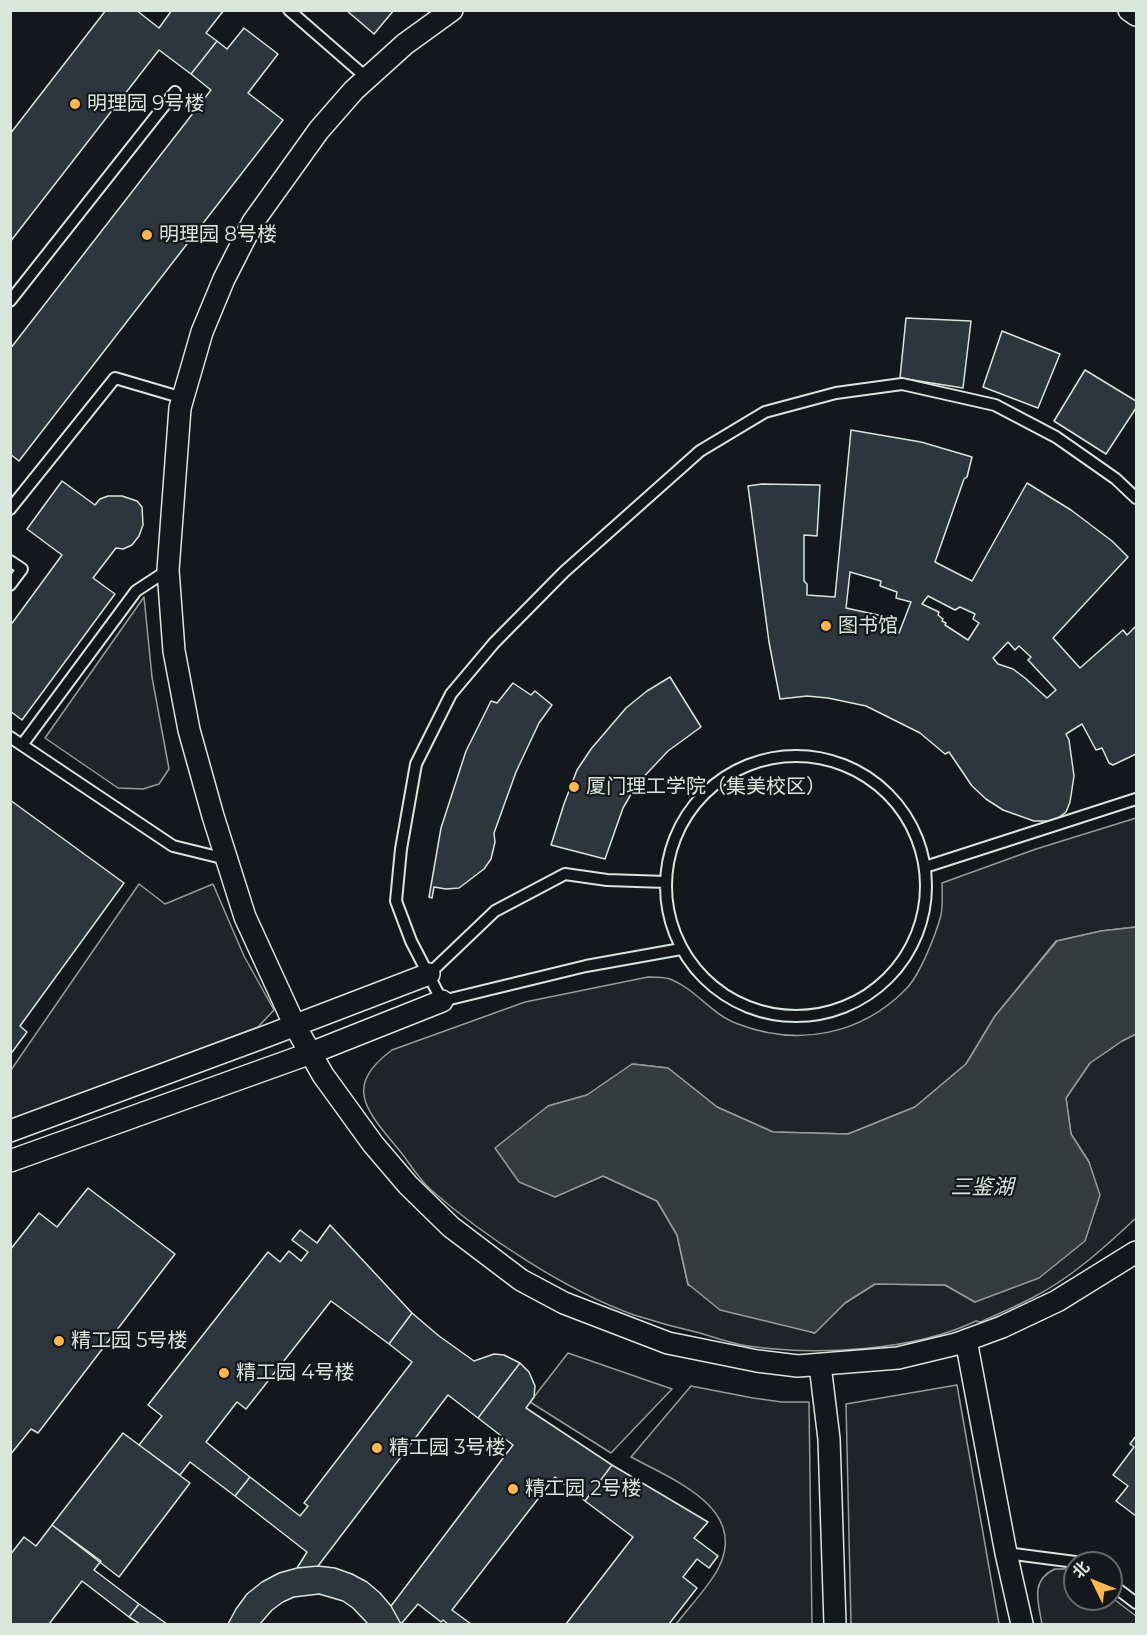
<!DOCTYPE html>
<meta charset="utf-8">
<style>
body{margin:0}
#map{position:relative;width:1147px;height:1635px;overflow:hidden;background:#14181c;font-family:Montserrat,"Noto Sans SC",sans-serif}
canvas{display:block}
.frame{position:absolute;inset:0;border:12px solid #d8e6dc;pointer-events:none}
.north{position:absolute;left:1063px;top:1551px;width:60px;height:60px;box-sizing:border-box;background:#14181c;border:2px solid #626a69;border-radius:50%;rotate:313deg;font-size:16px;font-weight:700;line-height:24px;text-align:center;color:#d8e6dc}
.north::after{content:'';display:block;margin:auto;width:21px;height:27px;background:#ffb74d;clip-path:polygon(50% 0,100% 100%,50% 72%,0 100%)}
</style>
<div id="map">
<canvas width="1147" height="1635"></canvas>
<div class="frame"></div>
<div class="north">北</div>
</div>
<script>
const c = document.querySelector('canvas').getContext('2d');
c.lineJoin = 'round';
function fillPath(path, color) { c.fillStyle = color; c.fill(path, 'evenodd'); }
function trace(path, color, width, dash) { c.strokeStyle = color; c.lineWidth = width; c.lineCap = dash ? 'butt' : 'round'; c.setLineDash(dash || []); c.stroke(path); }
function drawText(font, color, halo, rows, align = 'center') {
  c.font = font + ' Montserrat,"Noto Sans SC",sans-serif'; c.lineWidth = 4.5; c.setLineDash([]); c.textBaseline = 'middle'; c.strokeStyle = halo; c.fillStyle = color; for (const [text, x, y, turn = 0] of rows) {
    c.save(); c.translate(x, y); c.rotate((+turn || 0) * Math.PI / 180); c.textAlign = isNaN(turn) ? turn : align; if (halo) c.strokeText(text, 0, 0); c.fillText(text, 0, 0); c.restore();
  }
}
const green = new Path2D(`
 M144 597 152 677 169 769 159 784 143 789 118 788 45 738Z
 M1136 818V927L1101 931 1056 941 995 1016 966 1064 915 1107 848 1134 773 1132 717 1107 668 1068 633 1064 587 1095 548 1106 555 1196 603 1176 657 1201 677 1235 688 1285 814 1333 845 1303 875 1284 945 1285 975 1302 1089 1162 1071 1134 1066 1098 1090 1063 1122 1041 1136 1034V1218C1104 1248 1071 1278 1032 1298 1015 1307 998 1314 980 1322L976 1321C914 1351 816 1356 748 1346 732 1344 716 1338 700 1333 678 1328 656 1322 634 1315 567 1291 483 1236 430 1189 418 1178 409 1162 399 1150 367 1111 342 1087 392 1050L525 1002 648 977C655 977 664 977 670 979 696 989 712 1015 738 1024 798 1047 861 1035 906 989 920 975 936 934 941 915 943 905 942 893 942 883L1036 849Z
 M139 884 165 904 213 884 244 956 274 1010 258 1027 11 1120V1070Z
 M568 1353 672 1389 611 1453 530 1402Z
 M957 1385 999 1624H851L846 1404Z
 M691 1386 753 1398 782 1402H809L812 1624H676C689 1607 707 1589 718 1569 750 1508 671 1479 631 1457Z
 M1055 1569H1069L1075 1571V1599H1111V1597L1136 1616V1624H1042C1038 1602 1030 1580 1055 1569Z`);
const water = new Path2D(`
 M1136 927V1034L1122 1041 1090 1063 1066 1098 1071 1134 1089 1162 1100 1195 1085 1241 1039 1278 975 1302 945 1285 875 1284 845 1303 815 1333 720 1310 688 1284 677 1235 657 1201 603 1176 555 1197 519 1182 495 1148 548 1106 587 1095 632 1064 668 1068 717 1107 773 1132 848 1134 915 1107 966 1064 995 1016 1057 941 1101 931Z`);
const building = new Path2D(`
 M106 10H136L159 28 172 10H224L206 33 217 41 191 74 159 50 10 242V134Z
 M346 10H394L374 34Z
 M244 28 278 54 248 93 283 120 19 461 10 454V349L211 90 191 74 217 41 227 49Z
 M906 318 971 321 963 388 900 378Z
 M1002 331 1060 354 1038 408 983 387Z
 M1085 370 1136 401V408L1106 454 1054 421Z
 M851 430 921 442 972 457 967 477 964 479 935 562 972 581 1027 483 1071 510 1112 541 1128 557 1053 638 1080 668 1123 630 1127 635 1136 626V754L1113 765 1109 763 1102 748 1096 750 1082 724 1066 734 1069 740 1074 776 1070 802 1066 812 1054 821H1034L1003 810 986 799 972 786 949 752 945 754 920 733 866 706 828 698 807 696 780 699 769 642 748 486 762 484 820 485 817 536 804 535V581L807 584V595L835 597ZM850 572 881 581 880 586 897 592 896 598 911 602 899 633 883 626 887 617 846 608ZM928 596 955 610 960 607 975 614 973 619 979 623 968 640 945 625 946 623 942 621 943 619 938 615 939 612 922 604ZM1008 642 1015 650 1019 646 1031 657 1028 660 1056 690 1047 698 1025 678 1013 669 998 664 993 658Z
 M62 481 95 505 100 499 108 496H122L137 501 142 507 143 525 139 536 132 545 123 549 116 548 93 578 115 594 22 720 10 711V626L62 555 27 529Z
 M670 677 701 727 668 751 637 784 623 808 605 859 551 845 564 804 577 770 591 749 626 708 647 691Z
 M513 683 531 695 535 691 552 705 539 723 516 772 494 833 495 842 491 859 484 869 459 888 446 889 434 887 432 898 429 897 441 828 466 751 491 701 497 703Z
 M10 800 124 883 20 1026 27 1032 10 1055Z
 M88 1188 175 1254 38 1433 31 1429 10 1455V1250L39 1213 57 1227Z
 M330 1225 412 1313 389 1344 331 1301 246 1409 237 1402 206 1442 250 1477 235 1496 190 1462 180 1475 139 1445 162 1416 148 1405 268 1252 280 1262 289 1251 301 1261 308 1252 292 1240 300 1230 317 1243Z
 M412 1313 439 1336 474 1361 494 1354 504 1355 520 1363 478 1418 448 1395 318 1566 297 1568 307 1552 235 1496 250 1477 300 1516 308 1506 304 1503 412 1362 389 1344Z
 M520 1363 529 1372 535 1386 534 1397 526 1408 612 1465 585 1501 555 1477 452 1610 471 1624H448L443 1620 441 1622 418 1604 401 1624 391 1606 513 1445 478 1418Z
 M123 1433 190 1483 119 1577 52 1525Z
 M1136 1436V1516L1116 1501 1128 1486 1113 1475 1134 1447 1130 1444Z
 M612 1465 708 1522 694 1538 718 1556 709 1568 697 1559 683 1577 697 1588 669 1624H566L633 1537 585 1501Z
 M52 1525 101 1561 94 1570 139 1604 129 1617 82 1581 49 1624H10V1555L24 1537 36 1546Z
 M318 1566 335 1568 352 1574 367 1582 380 1593 391 1606 401 1624H368L353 1608 343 1601 319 1594 294 1597 283 1602 272 1610 260 1624H228L236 1609 247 1594 262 1582 279 1573 297 1568Z
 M139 1604 167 1624H140L129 1617Z`);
const lane = new Path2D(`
 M289 10 367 78
 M10 301 175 92
 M10 509 115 378 183 398
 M10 561 22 569 10 585
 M10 737 173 846 226 859
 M22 745 136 591 168 570
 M666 886a130 130 0 1 1 260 0a130 130 0 1 1-260 0Z
 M925 867 1136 799
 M681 949 586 966 442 1001 411 941 396 901 401 849 416 764 451 694 494 643 564 572 700 451 765 412 836 393 902 384 995 405 1056 437 1116 479 1136 498
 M429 974 495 911 565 874 607 880 666 882
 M1006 1553 1083 1563
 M1111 1584 1136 1603`);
const street = new Path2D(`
 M452 10 405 44 354 90 319 130 253 222 224 279 202 332 180 408 168 570 174 651 189 730 213 816 245 917 295 1026 323 1075 373 1144 408 1185 451 1227 521 1280 564 1303 668 1343 757 1361 798 1366 898 1358 956 1344 1002 1327 1057 1301 1136 1252
 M1129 10 1136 15
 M10 1131 267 1036 429 974
 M10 1161 311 1053 442 1001
 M966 1340 1006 1553 1022 1624
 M820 1365 829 1439 835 1624`);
const markers = [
 [75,104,6,"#ffb74d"],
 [147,235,6,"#ffb74d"],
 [826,626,6,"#ffb74d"],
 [574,787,6,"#ffb74d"],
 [59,1341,6,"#ffb74d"],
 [224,1373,6,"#ffb74d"],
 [377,1448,6,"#ffb74d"],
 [513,1489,6,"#ffb74d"]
];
const poiNames = [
 ["明理园 9号楼",87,104],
 ["明理园 8号楼",159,235],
 ["图书馆",838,626],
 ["厦门理工学院（集美校区）",586,787],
 ["精工园 5号楼",71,1341],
 ["精工园 4号楼",236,1373],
 ["精工园 3号楼",389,1448],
 ["精工园 2号楼",525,1489]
];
const waterNames = [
 ["三鉴湖",982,1188]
];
fillPath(green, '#202428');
trace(green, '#939e99', 1.5);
fillPath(water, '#363b3e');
trace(water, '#939e99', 1.5);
fillPath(building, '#2c363c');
trace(building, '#d8e6dc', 1.5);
trace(lane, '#d8e6dc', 14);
trace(street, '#d8e6dc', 24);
trace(lane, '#14181c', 10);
trace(street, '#14181c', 21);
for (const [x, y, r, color] of markers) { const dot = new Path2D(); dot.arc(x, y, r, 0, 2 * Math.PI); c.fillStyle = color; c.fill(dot); trace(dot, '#14181c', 2); }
drawText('20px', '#d8e6dc', '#14181c', poiNames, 'left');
drawText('italic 21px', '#d8e6dc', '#14181c', waterNames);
</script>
